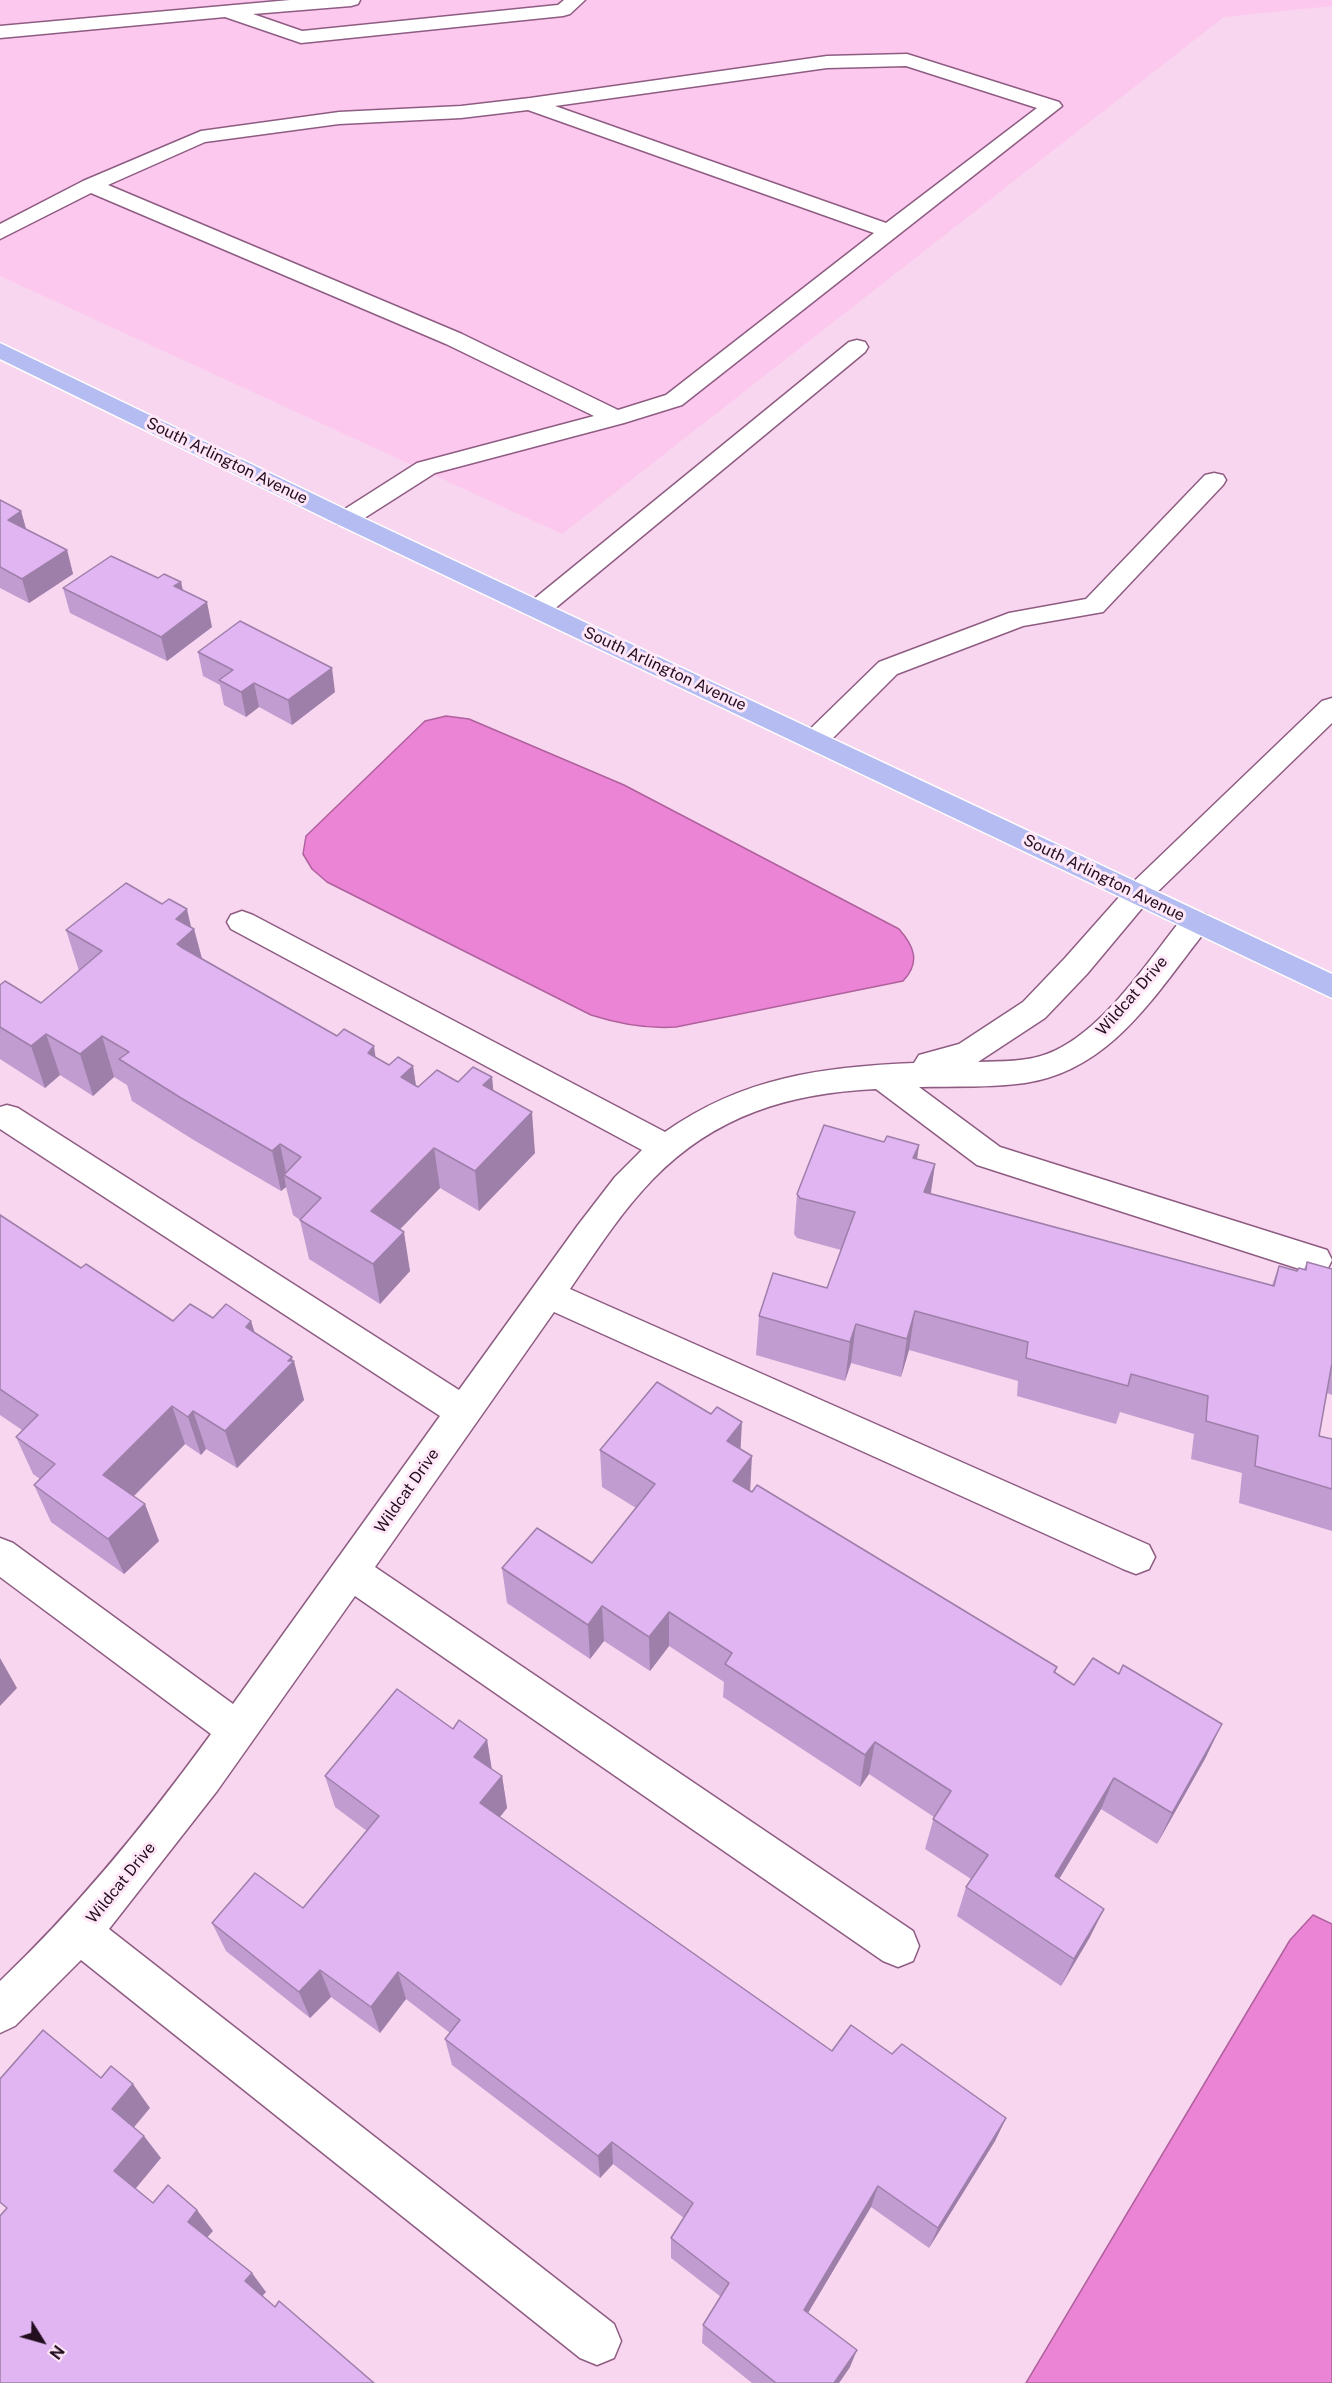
<!DOCTYPE html>
<style>
body{margin:0}
#map{position:relative;width:1332px;height:2383px;overflow:hidden;background:#f9d6ef;font-family:"Public Sans",sans-serif}
canvas{display:block}
.north{position:absolute;left:12px;top:2311px;width:60px;height:60px;-webkit-text-stroke:4px #ffe7f8;paint-order:stroke;rotate:127deg;font-size:16px;font-weight:700;line-height:24px;text-align:center;color:#220e1e}
.north::after{content:'';display:block;margin:auto;width:21px;height:27px;background:#220e1e;clip-path:polygon(50% 0,100% 100%,50% 72%,0 100%)}
</style>
<div id="map">
<canvas width="1332" height="2383"></canvas>
<div class="north">N</div>
</div>
<script>
const c = document.querySelector('canvas').getContext('2d');
c.lineJoin = 'round';
function fillPath(path, color) { c.fillStyle = color; c.fill(path, 'evenodd'); }
function trace(path, color, width, dash) { c.strokeStyle = color; c.lineWidth = width; c.lineCap = dash ? 'butt' : 'round'; c.setLineDash(dash || []); c.stroke(path); }
function drawText(font, color, halo, rows, align = 'center') {
  c.font = font + ' "Public Sans",sans-serif'; c.lineWidth = 6; c.setLineDash([]); c.textBaseline = 'middle'; c.strokeStyle = halo; c.fillStyle = color; for (const [text, x, y, turn = 0] of rows) {
    c.save(); c.translate(x, y); c.rotate((+turn || 0) * Math.PI / 180); c.textAlign = isNaN(turn) ? turn : align; if (halo) c.strokeText(text, 0, 0); c.fillText(text, 0, 0); c.restore();
  }
}
const built = new Path2D(`
 M0 0H1332V6L1224 17 562 534 0 276Z`);
const water = new Path2D(`
 M446 716 469 719 624 785 899 929C914 946 921 962 903 981L676 1027C647 1029 619 1024 591 1015L327 882 312 869 303 854 306 836 425 721Z
 M1313 1915 1332 1924V2383H1026L1290 1940Z`);
const minor = new Path2D(`
 M290 0H360L358 4 351 6 253 14 302 31 558 5 564 0H585L570 14 563 16 301 43 225 17 0 38V26Z
 M907 54 1059 102 1062 106 682 405 624 423 435 473 355 524 346 526 337 524 334 519 337 514 417 463 594 416 446 344 91 193 0 239V224L83 181 201 131 339 112 461 106 530 98 827 56ZM906 66 1037 108 886 223 555 106 827 68ZM528 110 874 233 666 395 618 410 462 334 108 185 205 142 339 124 461 118Z
 M857 340 865 342 868 347 865 352 547 615 538 617 529 615 525 609 529 603 849 342Z
 M1214 473 1223 475 1226 480 1223 485 1103 612 1023 626 897 674 825 746 815 749 805 746 801 740 805 734 879 662 1009 613 1086 599 1205 475Z
 M1332 698V723L1148 901 1087 974 1045 1018 978 1062C1001 1061 1026 1062 1047 1054 1103 1033 1148 960 1185 915L1196 911 1207 915 1211 922 1207 929C1156 993 1112 1070 1025 1083 990 1088 954 1086 919 1087L1000 1147 1327 1250 1332 1260 1327 1270 1315 1274 977 1165 876 1089C790 1093 715 1115 653 1179 621 1212 596 1251 570 1289L1149 1545 1155 1557 1149 1569 1136 1574 1123 1569 554 1312 375 1567 913 1931 919 1946 913 1961 898 1967 883 1961 355 1596 217 1791 109 1929 614 2324 621 2341 614 2358 597 2365 580 2358 81 1960 15 2026 0 2033V1981C79 1906 147 1822 211 1734L0 1577V1538L13 1543 233 1704 440 1416 0 1129V1107L7 1105 18 1108 459 1390 578 1225 615 1177 642 1150 231 929 227 922 231 915 242 911 253 915 665 1132C743 1077 822 1067 914 1063L919 1055 959 1044 1023 1002 1065 958 1128 887 1322 701Z`);
const major = new Path2D(`
 M0 343 355 514 1332 974V998L337 524 0 359Z`);
const wall = new Path2D(`
 M0 500 21 511 26 529 67 550 73 574 29 603 0 588Z
 M158 578 181 582 183 590 212 627 167 661 70 613 63 588Z
 M198 652 335 692 292 725 259 707 246 717 224 705 220 685 203 676Z
 M192 928 194 929 202 958 389 1065 413 1066 416 1086 418 1087 492 1077 493 1091 535 1153 479 1211 440 1188 400 1229 410 1271 380 1304 309 1259 300 1220 293 1215 286 1187 281 1191 192 1139 132 1101 127 1085 114 1077 93 1096 60 1075 45 1088 0 1059V985L41 1003 79 971 66 930Z
 M884 1142 919 1145 917 1159 935 1164 931 1193 1272 1285 1279 1266 1297 1271 1304 1269 1307 1262 1332 1269V1395L1327 1393 1319 1436 1332 1439V1531L1239 1503 1242 1473 1191 1459 1194 1434 1120 1412 1116 1424 1017 1396 1018 1381 909 1350 901 1377 851 1363 845 1381 756 1355 759 1316 827 1288 841 1250 797 1238 794 1234 797 1194Z
 M0 1213 1 1216 81 1268 173 1321 213 1318 251 1321 255 1333 293 1361 304 1400 237 1468 206 1449 201 1455 185 1444 134 1496 159 1541 124 1574 51 1522 34 1485 40 1479 33 1474 16 1437 22 1430 0 1415Z
 M711 1414 740 1449 750 1491 1057 1667 1055 1673 1074 1685 1206 1757 1157 1844 1101 1809 1059 1879 1090 1937 1061 1986 957 1916 966 1887 971 1879 925 1849 934 1817 869 1774 860 1787 723 1697 724 1682 669 1646 650 1671 604 1641 590 1659 507 1603 502 1568 592 1563 636 1508 602 1487 600 1450Z
 M453 1729 487 1740 492 1769 502 1776 507 1808 500 1817 832 2051 892 2054 1006 2118 995 2141 929 2248 871 2207 808 2313 850 2367 839 2383H752L702 2343 703 2325 721 2297 671 2258V2238L684 2218 613 2164 600 2178 452 2065 445 2039 450 2033 406 1999 380 2033 331 1997 310 2018 226 1951 212 1923 303 1908 367 1831 335 1807 325 1776Z`);
const shadedWall = new Path2D(`
 M21 511 28 536 8 520Z
 M67 550 73 574 29 603 22 579Z
 M181 582 186 607 174 586Z
 M207 602 212 627 167 661 161 637Z
 M332 668 335 692 292 725 288 700Z
 M254 683 259 707 246 717 241 692Z
 M187 909 192 931 194 929 205 971 177 944 176 919Z
 M46 1034 60 1075 45 1088 31 1046Z
 M102 1036 114 1077 93 1096 80 1054Z
 M374 1046 380 1088 368 1053Z
 M413 1066 419 1107 401 1077Z
 M492 1077 496 1118 483 1085Z
 M532 1112 535 1153 479 1211 475 1171Z
 M280 1144 287 1177 284 1175 286 1187 281 1191 272 1151Z
 M919 1145 913 1185V1158Z
 M434 1148 440 1188 379 1251 371 1211Z
 M935 1164 929 1204 924 1192Z
 M404 1232 410 1271 380 1304 373 1264Z
 M915 1311 909 1350 901 1377 907 1339Z
 M251 1321 262 1359 246 1327Z
 M856 1324 851 1363 845 1381 850 1342Z
 M292 1357 293 1362 294 1361 304 1400 237 1468 225 1431Z
 M172 1406 185 1444 118 1512 103 1475Z
 M193 1411 206 1449 201 1455 188 1417Z
 M742 1422 740 1459 727 1441Z
 M752 1456 750 1493 733 1481Z
 M145 1504 159 1541 124 1574 108 1539Z
 M602 1606 604 1641 590 1659 588 1625Z
 M669 1612V1646L650 1671 649 1637Z
 M0 1658 17 1688 0 1706Z
 M1222 1724 1206 1757 1157 1844 1172 1813Z
 M487 1740 492 1772 474 1757Z
 M875 1742 869 1774 860 1787 865 1755Z
 M502 1776 507 1808 486 1834 480 1803Z
 M1114 1778 1101 1809 1043 1906 1055 1876Z
 M1104 1909 1090 1937 1061 1986 1074 1959Z
 M320 1970 331 1997 310 2018 299 1992Z
 M398 1972 406 1999 380 2033 371 2007Z
 M133 2084 150 2108 130 2132 112 2109Z
 M1006 2118 995 2141 929 2248 938 2228Z
 M144 2136 161 2158 132 2193 114 2171Z
 M612 2142 613 2164 600 2178 598 2156Z
 M878 2186 871 2207 799 2328 804 2310Z
 M197 2210 213 2231 203 2242 188 2222Z
 M252 2273 266 2292 259 2300 245 2281Z
 M857 2350 850 2367 839 2383H834Z`);
const building = new Path2D(`
 M0 500 21 511 8 520 67 550 22 579 0 567Z
 M111 556 158 578 164 574 181 582 174 586 207 602 161 637 63 588Z
 M240 621 332 668 288 700 254 683 241 692 219 680 233 670 198 652Z
 M126 883 162 904 169 899 187 909 176 919 194 929 177 944 181 947 337 1036 344 1029 374 1046 368 1053 389 1065 398 1057 413 1066 401 1077 418 1087 437 1070 458 1082 473 1067 492 1077 483 1085 532 1112 475 1171 434 1148 371 1211 404 1232 373 1264 300 1220 321 1198 284 1175 301 1157 280 1144 272 1151 181 1098 119 1059 129 1052 102 1036 80 1054 46 1034 31 1046 0 1027V985L5 981 41 1003 102 951 66 930Z
 M824 1125 884 1142 887 1136 919 1145 913 1158 935 1164 924 1192 1274 1286 1279 1266 1297 1271 1299 1268 1306 1270 1307 1262 1332 1269V1363L1319 1436 1332 1439V1489L1255 1466 1258 1436 1206 1421 1208 1396 1131 1374 1128 1386 1026 1358 1028 1342 915 1311 907 1339 856 1324 850 1342 759 1316 773 1273 827 1288 855 1212 800 1198 797 1194Z
 M0 1215 81 1268 86 1264 173 1321 190 1304 213 1318 226 1304 251 1321 246 1327 292 1357 288 1361H294L225 1431 193 1411 188 1417 172 1406 103 1475 145 1504 108 1539 34 1485 55 1464 16 1437 38 1415 0 1389Z
 M657 1382 711 1414 717 1407 742 1422 727 1441 752 1456 733 1481 752 1492 757 1485 1057 1667 1054 1672 1074 1685 1093 1658 1119 1674 1123 1665 1222 1724 1172 1813 1114 1778 1055 1876 1104 1909 1074 1959 966 1887 988 1855 933 1819 951 1791 875 1742 865 1755 725 1664 732 1653 669 1612 649 1637 602 1606 588 1625 502 1568 537 1528 592 1563 655 1484 600 1450Z
 M397 1689 453 1729 459 1720 487 1740 474 1757 502 1776 480 1803 832 2051 851 2025 892 2054 902 2044 1006 2118 938 2228 878 2186 804 2310 857 2350 834 2383H776L703 2325 729 2283 671 2238 693 2203 612 2142 598 2156 445 2039 460 2020 398 1972 371 2007 320 1970 299 1992 212 1923 255 1873 303 1908 379 1816 325 1776Z
 M43 2030 101 2078 111 2066 133 2084 112 2109 144 2136 114 2171 153 2203 168 2185 197 2210 188 2222 252 2273 245 2281 275 2307 279 2301 374 2383H0V2216L7 2208 0 2202V2079Z`);
const streetNames = [
 ["South Arlington Avenue",227,461,26],
 ["South Arlington Avenue",665,669,25],
 ["South Arlington Avenue",1104,878,26],
 ["Wildcat Drive",1132,996,-49],
 ["Wildcat Drive",407,1491,-55],
 ["Wildcat Drive",121,1883,-51]
];
fillPath(built, '#fcc8ee');
fillPath(water, '#eb84d4');
trace(water, '#af619d', 1.5);
trace(minor, '#8e5c82', 3);
trace(major, '#fff', 3);
fillPath(minor, '#fff');
fillPath(major, '#b4bcf2');
fillPath(wall, '#c19cd0');
fillPath(shadedWall, '#9d7fa9');
fillPath(building, '#e0b5f2');
trace(building, '#9d7fa9', 1.5);
drawText('16px', '#220e1e', '#ffe7f8', streetNames);
</script>
